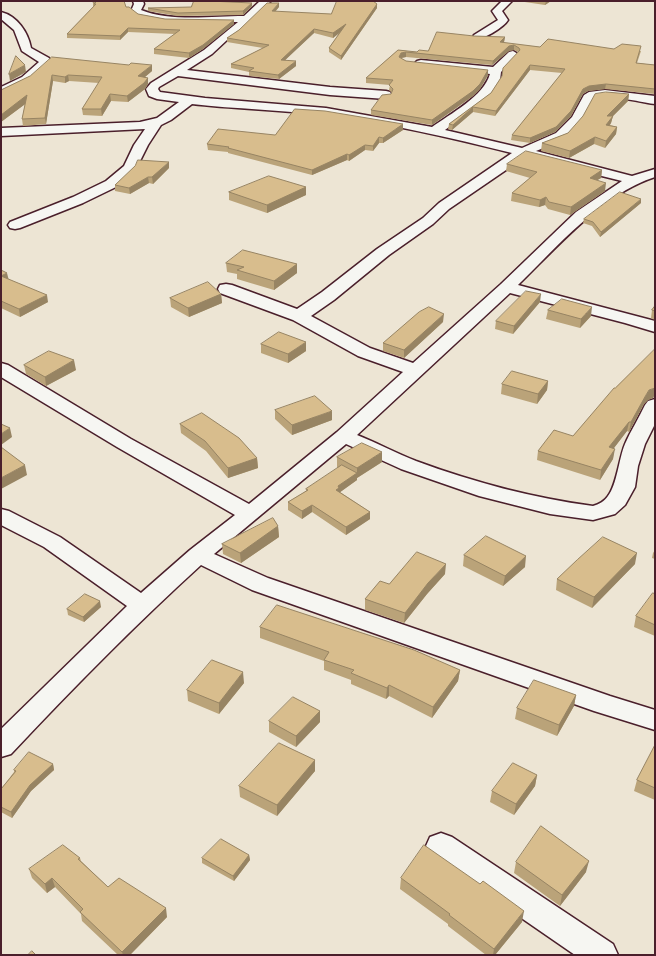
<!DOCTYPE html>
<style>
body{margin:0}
#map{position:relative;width:656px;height:956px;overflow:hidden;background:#ede5d4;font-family:Pangolin,sans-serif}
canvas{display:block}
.frame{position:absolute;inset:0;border:2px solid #4a1f2b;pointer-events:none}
</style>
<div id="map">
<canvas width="656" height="956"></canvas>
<div class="frame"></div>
</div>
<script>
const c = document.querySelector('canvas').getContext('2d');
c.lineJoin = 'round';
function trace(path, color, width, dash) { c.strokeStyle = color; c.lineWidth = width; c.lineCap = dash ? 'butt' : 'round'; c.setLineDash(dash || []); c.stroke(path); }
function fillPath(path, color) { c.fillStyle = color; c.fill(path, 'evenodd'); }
const minor = new Path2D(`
 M133 1H143L144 4 141 10C170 22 213 16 244 16L260 1H271L238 33 227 40 212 54 187 70 330 87 386 91 390 92 392 95 390 98 386 99 330 95 178 76 159 87 158 89 160 92 205 98 326 108 432 127C450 114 484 96 490 74L421 66 417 65 415 63 417 61 421 60 493 67 509 52 513 51 518 54 501 72 500 80 489 97 445 130 522 148 556 133 572 117 584 95 589 92 605 90 655 96V104C641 102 604 93 593 100L581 122 566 139 536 151 632 176 655 169V177C602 194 557 247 518 285L655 321V332L625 323 510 293 357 435C377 443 396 453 416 461 473 482 532 498 593 506 599 504 604 502 608 496 617 485 619 458 625 444 631 430 639 418 645 405L648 401 655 399V424L645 444 638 466 635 487 625 505 615 514 593 520 550 514 479 496 401 469 346 444 214 554 268 578 610 696 655 710V730L594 711 252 590 201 565C135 625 72 689 11 754L1 757V729L127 606 44 547 1 525V509L9 511 60 537 141 593 190 550 235 515 117 447 1 377V363L8 365 131 439 249 504 337 432 403 372 358 356 293 320 220 293 218 289 220 285 226 284 232 285 297 309 322 292 377 249 423 218 439 203 512 153C451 138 388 123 325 115 281 110 236 109 192 104L171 120 161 125 148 145 135 171 116 187 83 203 20 228 15 229 10 228 8 225 10 222 73 197 106 181 124 166 134 145 145 129 1 136V128L140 122 157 118 179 102 157 99 149 96 146 89 151 83 204 50 238 22C216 22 145 27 131 11L134 4ZM525 157 622 181 576 212 501 284 413 363 370 348 311 316 334 300 389 255 433 224 449 209Z
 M502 1H512L502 11 508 20C504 27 482 41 474 39L473 37 474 35 498 20 492 11Z
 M1 12C17 16 28 32 31 48L49 58 51 63 30 81 1 95V87L22 77 39 62 22 51 14 30 1 19Z
 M441 833 452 837 613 944 618 955H575L430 855 426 846 430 837Z`);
const wall = new Path2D(`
 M194 1H212L252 3V6L243 15 178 16 148 11V8L191 7Z
 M518 1H551L545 5Z
 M93 2 126 7 138 14 165 19 234 20V24L203 49 189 58 154 54V49L175 34 128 32 120 40 67 38V34L94 6H93Z
 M377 4V8L341 60 329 52V48L340 32 333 38 314 33 285 60 296 66 279 79 249 76V72L231 68V64L263 48 227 42V38L239 30 279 7 275 12 331 14Z
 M474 36 505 37 504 42 503 43 540 47 614 49 641 51 637 63 655 65V94L605 89 588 91 583 94 571 116 555 132 530 143 511 140 512 135 562 73 530 70 495 116 473 112 452 130 448 129 449 124 491 93 518 52 514 50 509 51 492 65 406 57 401 58 406 61 488 75 480 89 473 96 432 125 371 115V110L392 93 389 90 390 85 366 83V78L398 50 417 52 428 51Z
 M152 71 145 77 148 78V84L145 89 128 102 111 101 102 116 83 115 82 109 99 83 69 81 65 83 53 81 46 124 23 126 22 119 25 104 1 122V90L30 76Z
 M629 94 628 101 613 116 611 123 610 125 617 127 616 134 605 148 594 144 569 158 541 151 542 143 568 133Z
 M403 130 383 143H379L373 151 365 150 349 161 347 160 312 175 228 153V152L208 150 207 144 275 135Z
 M507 164 602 170 601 178 597 180 605 191 570 215 548 209 545 205 539 207 511 201 512 193 530 178 506 171Z
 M169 168 153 184 149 183 130 194 115 191V185Z
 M306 187V195L267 213 229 200V192Z
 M641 203 600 237 592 226 583 223 584 219Z
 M226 263 297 264V273L274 290 237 279V274L227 272Z
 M1 270 9 280 48 302 20 317 1 308Z
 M221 294 222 303 189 317 171 307 170 298Z
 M540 302 513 334 495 329 496 321Z
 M655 306V320L651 318 652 310Z
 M548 310 591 316 580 328 546 319Z
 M443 322 404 358 383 351V343Z
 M261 344 306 351 288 363 261 353Z
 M24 365 76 370 46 386 26 374Z
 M548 381 547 390 537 404 501 394 502 384Z
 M615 388 653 398 648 400 644 404 629 432 627 431 614 448 613 459 600 480 537 460 538 451 573 436Z
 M275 410 332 420 292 435 275 419Z
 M180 424 257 458 258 468 228 478 206 451 181 433Z
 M337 457 382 462 357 478V480L340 492 370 512V519L346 535 312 512 302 519 288 510V502L306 491V489L338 468 337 467Z
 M278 526 279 537 241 563 223 554 222 544Z
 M655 550V559L652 558 653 553Z
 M464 555 525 567 503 586 463 566Z
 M635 564 592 608 556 590 557 579Z
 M445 574 427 594 404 623 365 610V599L389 584Z
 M655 594V636L634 627 636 616Z
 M101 607 84 622 68 615 67 609Z
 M260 627 460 670 458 681 432 718 389 696 386 699 351 684V680L324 670V661L260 638Z
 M244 683 219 714 188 701 187 690Z
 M576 695 574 706 557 736 515 719 517 708Z
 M320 711V722L296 747 269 732V721Z
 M655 745V800L634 791 637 780Z
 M315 760V771L277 816 240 797 239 786Z
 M53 764 54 770 31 791 12 818 1 812V789L14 772V770Z
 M537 775 535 786 514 815 490 802 492 791Z
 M249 855 250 860 234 881 202 863V858Z
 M80 858 81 861 108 887 167 917 130 955H118L82 921 81 914 55 887 47 893 32 878 29 869Z
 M516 862 586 872 560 906 514 873Z
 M401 878 522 922 495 955H486L448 926V924L400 889Z`);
const shadedWall = new Path2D(`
 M546 1H551L545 5Z
 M252 3V6L243 15V11Z
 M279 3V7L272 15V11Z
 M377 4V8L341 60V56Z
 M234 20V24L203 49 189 58V53Z
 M346 24V28L333 38V33Z
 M128 28V32L120 40V36Z
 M314 29V33L281 64V60Z
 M505 37 504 42 499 47 500 42Z
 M514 45V50L509 51 492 65 493 61 509 46Z
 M406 52V57L401 58 399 57 401 53Z
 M296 61V66L279 79 278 75Z
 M25 65 26 72 10 81 9 74Z
 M152 65V71L139 82 138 76Z
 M530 65V70L495 116 496 111Z
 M488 70V75L480 89 473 96 432 125V120Z
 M52 75 53 81 46 124 45 118Z
 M68 75 69 81 65 83V77Z
 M148 78V84L145 89 128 102 127 96Z
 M606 84 605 89 588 91 583 94 571 116 555 132 530 143V138L583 89 589 86Z
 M110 94 111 101 102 116 101 109Z
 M629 94 628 101 606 123 607 116Z
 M27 95 28 102 1 122V115Z
 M473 107V112L452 130 453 125Z
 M613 116 611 123 605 132 606 125Z
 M403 124V130L383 143V138Z
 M617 127 616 134 605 148 606 141Z
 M379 137V143L373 151V146Z
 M595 137 594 144 569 158 570 151Z
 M365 145V150L349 161V155Z
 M347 154V160L312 175V170Z
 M169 162V168L153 184 152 177Z
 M602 170 601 178 589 185 590 178Z
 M148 177 149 183 130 194 129 188Z
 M606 183 605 191 570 215 571 207Z
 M306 187V195L267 213V205Z
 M546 197 545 205 539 207 540 200Z
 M641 199V203L600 237 601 232Z
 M297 264V273L274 290V281Z
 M7 273 9 281 1 276Z
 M221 294 222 303 189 317 188 308Z
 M541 294 540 302 513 334 514 326Z
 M47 295 48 302 20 317 19 309Z
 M592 307 591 316 580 328 581 319Z
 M444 314 443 322 404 358V350Z
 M306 342V351L288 363V354Z
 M74 360 76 370 46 386 45 377Z
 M548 381 547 390 537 404 538 394Z
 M655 388V395L653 398 648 400 644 404 629 432 631 422 646 395 649 390Z
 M332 411V420L292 435V425Z
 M629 422 627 431 607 457 609 447Z
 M10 428 12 437 1 445V434Z
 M615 449 613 459 600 480 601 470Z
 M382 452V462L357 478V480L339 493 336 490 338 486 357 473V468Z
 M257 458 258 468 228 478V468Z
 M25 465 27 475 1 489V478Z
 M312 505V512L302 519V511Z
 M370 512V519L346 535V527Z
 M278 526 279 537 241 563 240 553Z
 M637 553 635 564 592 608 594 597Z
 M526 556 525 567 503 586 505 576Z
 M446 564 445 574 427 594 404 623 405 613 428 583Z
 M100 601 101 607 84 622 83 617Z
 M460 670 458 681 432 718 433 707Z
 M243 672 244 683 219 714V703Z
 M389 685V696L386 699 387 688Z
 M576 695 574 706 557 736 559 725Z
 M320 711V722L296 747V736Z
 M315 760V771L277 816V805Z
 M53 764 54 770 31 791 12 818 11 812 30 785Z
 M537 775 535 786 514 815 516 804Z
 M249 855 250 860 234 881 233 876Z
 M589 861 586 872 560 906 562 895Z
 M52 878 55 887 47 893 45 884Z
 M166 908 167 917 130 955H123L122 952Z
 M524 911 522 922 495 955H493L494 949Z`);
const building = new Path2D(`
 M94 1H124L126 7H129L138 14 165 19 234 20 203 45 189 53 154 49 180 30 128 28 120 36 67 34 96 4H94L96 2H93Z
 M194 1H210L252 3 243 11 178 13 148 8 191 7Z
 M337 1H373L377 4 341 56 329 48 346 24 333 33 314 29 281 60 296 61 278 75 249 71 254 68 231 64 269 45 227 38 239 30 267 3H279L272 11 331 14Z
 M437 32 474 36 505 37 500 42 540 47 548 39 614 49 622 44 641 46 636 63 655 65V89L606 84 589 86 583 89 571 111 556 127 530 138 512 135 565 69 530 65 496 111 473 107 453 125 449 124 491 93 502 76 503 68 520 50 519 48 514 45 509 46 493 61 406 52 401 53 399 57 406 61 488 70 480 84 473 91 432 120 371 110 382 95 391 94 393 89 389 85 393 80 366 78 398 50 417 52 419 50 428 51Z
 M16 56 25 65 9 74Z
 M52 57 129 65 131 63 152 65 138 76 148 78 144 83 127 96 110 94 101 109H82L102 77 68 75 65 77 52 75 45 118 22 119 27 95 1 115V90L30 76Z
 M606 92 629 94 607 116H613L606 125 617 127 606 141 595 137 570 151 542 143 568 133 583 116 595 94Z
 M295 109 325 111 403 124 383 138 379 137 373 146 365 145 349 155 347 154 312 170 228 148 229 147 207 144 218 129 275 135Z
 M526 151 602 170 590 178 606 183 571 207 549 202 546 197 540 200 512 193 537 172 507 164Z
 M138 160 169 162 152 177H148L129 188 115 185 135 166Z
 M269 176 306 187 267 205 229 192Z
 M620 192 641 199 601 232 593 222 584 219Z
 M243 250 297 264 274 281 237 270 244 267 226 263Z
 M1 270 7 273 1 276Z
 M1 276 47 295 19 309 1 301Z
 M208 282 221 294 188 308 170 298Z
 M526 291 541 294 514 326 496 321Z
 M562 299 592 307 581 319 548 310Z
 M655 306V311L652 310Z
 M429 307 444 314 404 350 383 343 419 312Z
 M279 332 306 342 288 354 261 344Z
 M655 349V388L649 390 646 395 631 422H629L609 447 615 449 601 470 538 451 554 430 573 436 614 388H615Z
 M49 351 74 360 45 377 24 365Z
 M512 371 548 381 538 394 502 384Z
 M315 396 332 411 292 425 275 410Z
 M202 413 239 438 257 458 228 468 205 441 180 424Z
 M1 424 10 428 1 434Z
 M362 443 382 452 357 468 337 457Z
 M1 447 25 465 1 478Z
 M342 465 357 473 338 486 339 488 336 490 370 512 346 527 312 505 302 511 288 502 308 490 306 489Z
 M273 518 278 526 240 553 222 544Z
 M486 536 526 556 505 576 464 555Z
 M603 537 637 553 594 597 557 579 577 560Z
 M417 552 446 564 428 583 405 613 365 599 380 581 389 584Z
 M653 593 655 594V625L636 616Z
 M85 594 100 601 83 617 67 609Z
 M277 605 414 650 460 670 433 707 389 685 387 688 351 673 354 670 324 660 329 652 260 627Z
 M212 660 243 672 219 703 187 690Z
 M534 680 576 695 559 725 517 708Z
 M293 697 320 711 296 736 269 721Z
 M279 743 315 760 277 805 239 786Z
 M655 745V788L637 780Z
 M29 752 53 764 30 785 11 812 1 807V789L16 771 14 770Z
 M513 763 537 775 516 804 492 791Z
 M541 826 589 861 562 895 516 862Z
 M221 839 249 855 233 876 202 858Z
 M63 845 80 858 78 859 108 887 119 878 166 908 122 952 80 912 83 909 52 878 45 884 29 869Z
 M424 845 480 884 483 881 524 911 494 949 449 915 450 914 401 878Z
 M32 951 36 955H28Z`);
trace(minor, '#4a1f2b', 3);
fillPath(minor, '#f6f6f2');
fillPath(wall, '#baa379');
fillPath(shadedWall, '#978463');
fillPath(building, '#d8bd8d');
trace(building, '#978463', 1);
</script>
